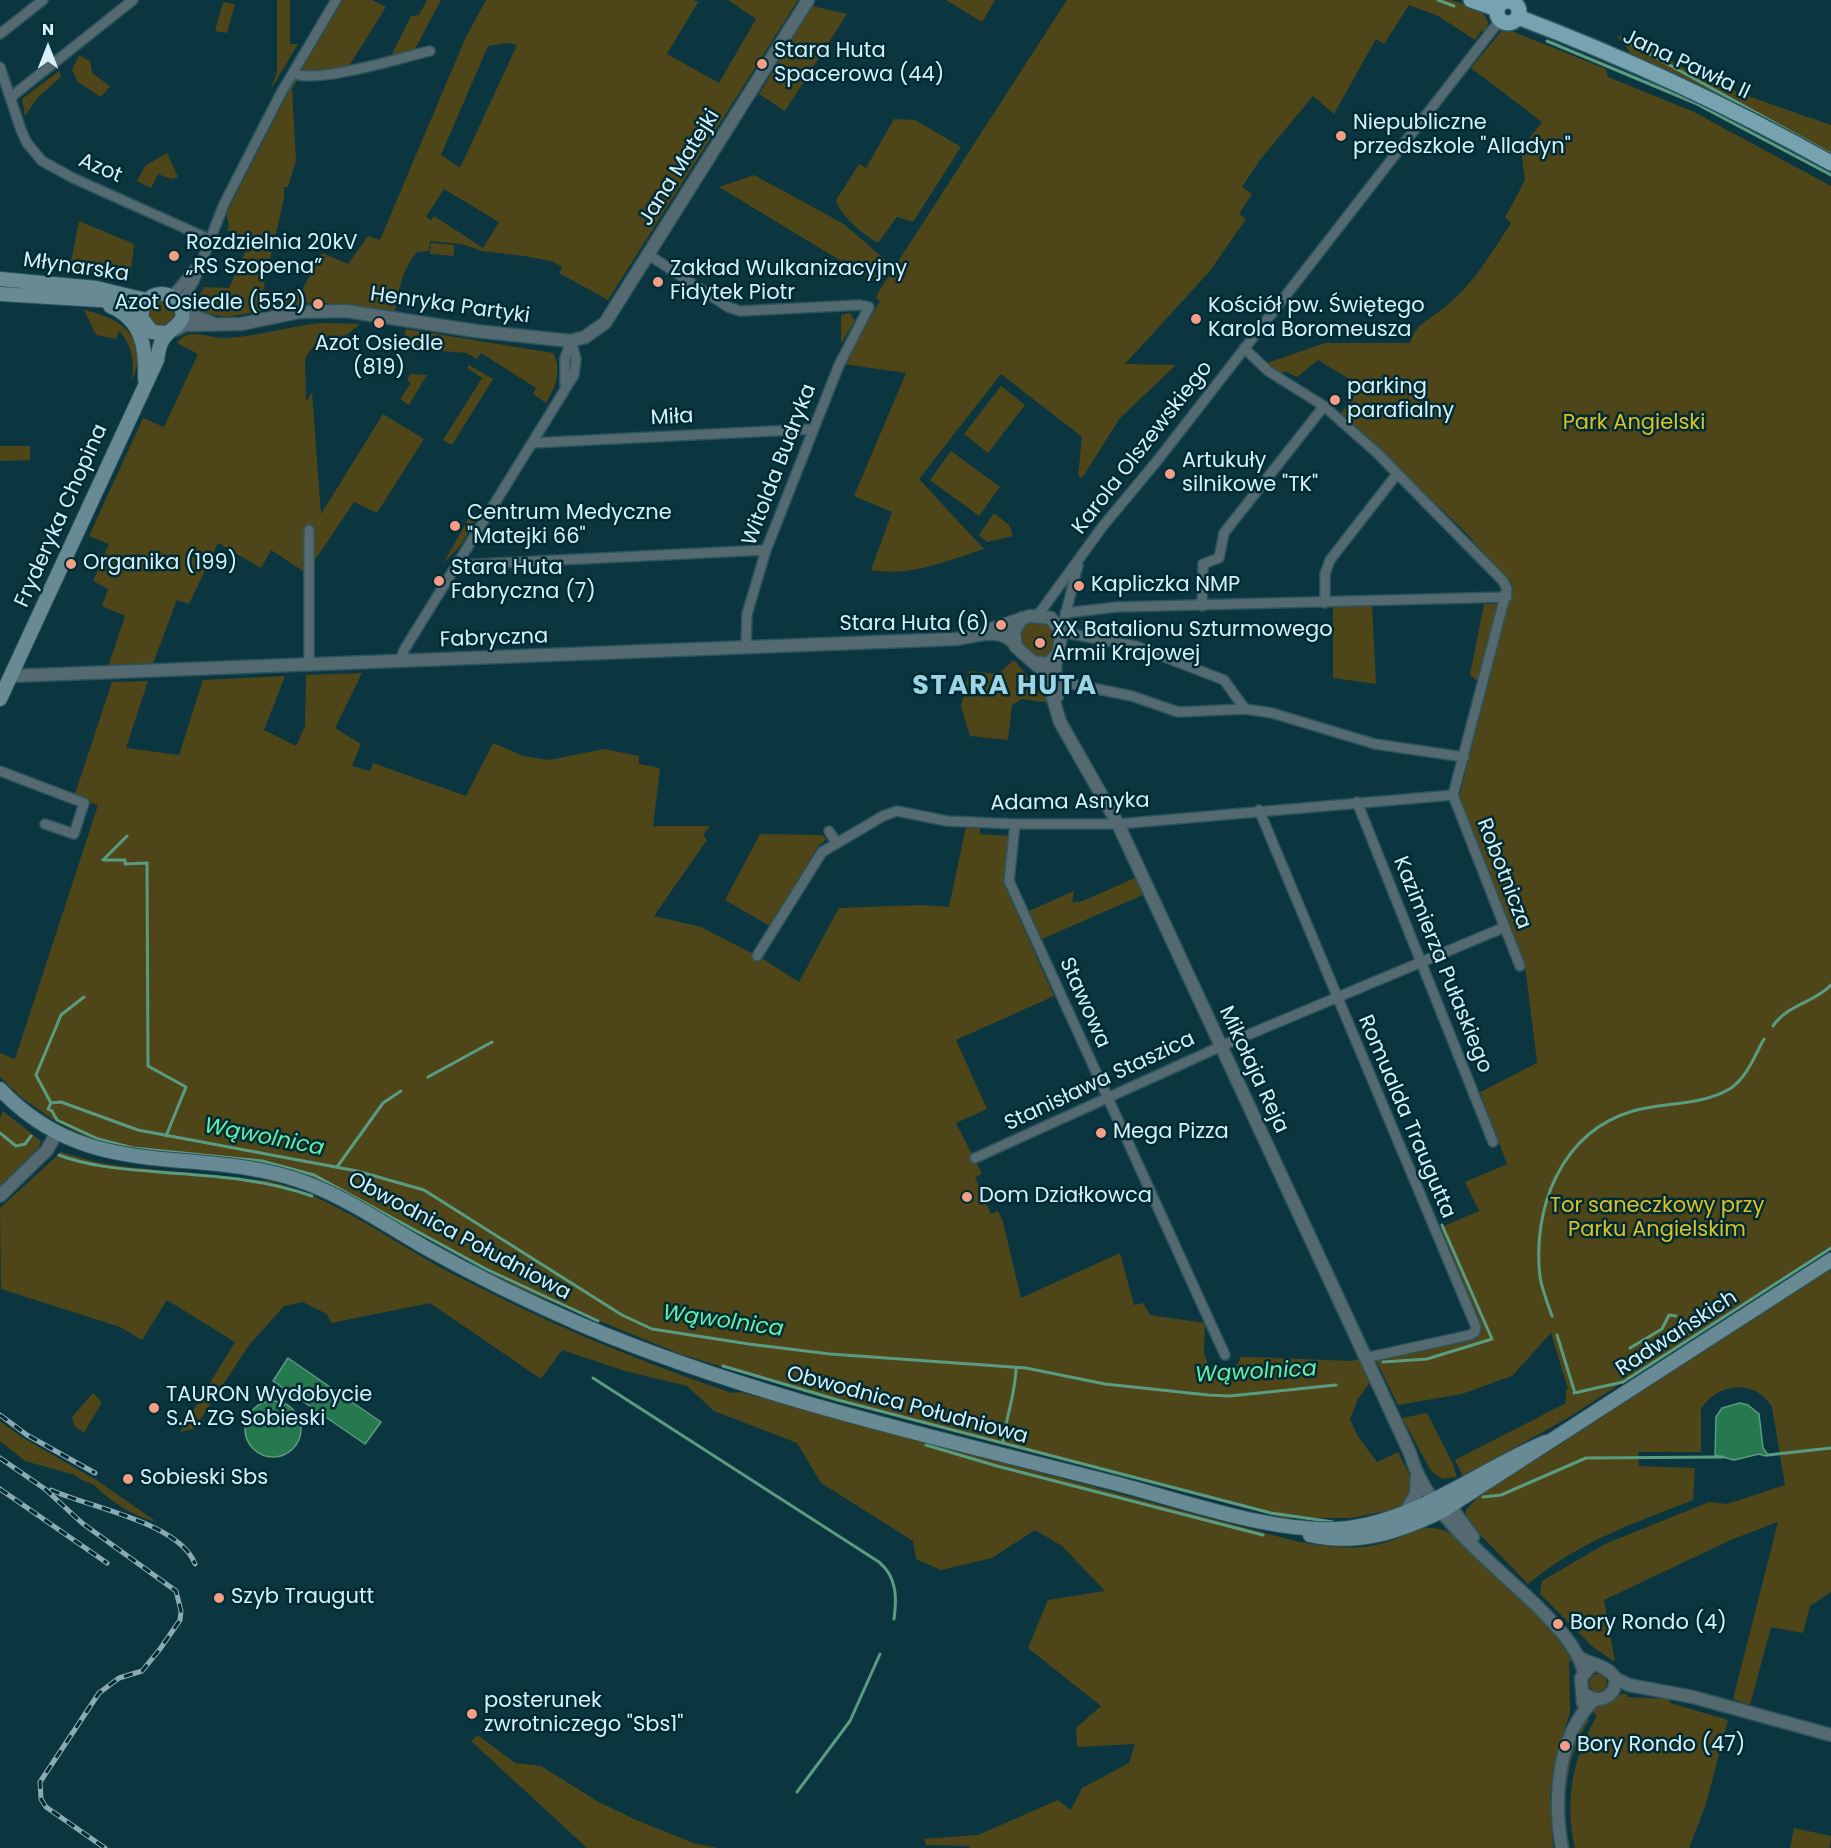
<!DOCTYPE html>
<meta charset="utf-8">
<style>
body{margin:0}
#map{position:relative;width:1831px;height:1848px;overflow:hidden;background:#0b3640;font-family:Poppins,sans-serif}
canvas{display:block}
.north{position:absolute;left:18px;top:18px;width:60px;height:60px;-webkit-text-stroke:4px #002b35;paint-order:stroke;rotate:0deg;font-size:16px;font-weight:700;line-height:24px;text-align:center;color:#d5f0f8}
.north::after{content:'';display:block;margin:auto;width:21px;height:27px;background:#d5f0f8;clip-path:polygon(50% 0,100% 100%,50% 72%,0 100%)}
</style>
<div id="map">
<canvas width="1831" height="1848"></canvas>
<div class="north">N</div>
</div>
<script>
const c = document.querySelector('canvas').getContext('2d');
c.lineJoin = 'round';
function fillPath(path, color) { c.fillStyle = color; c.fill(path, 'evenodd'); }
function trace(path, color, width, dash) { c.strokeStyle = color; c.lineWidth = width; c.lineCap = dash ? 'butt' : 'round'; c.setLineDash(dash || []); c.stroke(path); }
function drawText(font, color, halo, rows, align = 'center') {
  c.font = font + ' Poppins,sans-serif'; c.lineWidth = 5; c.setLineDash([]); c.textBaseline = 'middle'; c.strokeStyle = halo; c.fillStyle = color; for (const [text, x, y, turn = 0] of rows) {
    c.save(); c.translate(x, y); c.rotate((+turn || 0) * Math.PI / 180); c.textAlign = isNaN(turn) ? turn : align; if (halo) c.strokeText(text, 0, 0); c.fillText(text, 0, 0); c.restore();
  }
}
const green = new Path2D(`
 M277 0H290V44H298L270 91 277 72Z
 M343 0H372L386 7 349 66 315 73 302 72 292 89 296 161 288 187H284V198L263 290 301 292 322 253 348 264 368 236 380 240 465 39 486 0H694L698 2 667 54 719 83 756 19 728 0H798L608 300 559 273 562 267 551 261 524 256 482 251 462 244 430 241 429 251 417 252C402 270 399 289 395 311L315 302 227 317 202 313 196 302 204 287 229 288 250 241 227 230 229 225 226 214 291 87ZM509 43 517 45 460 168 441 155 488 46ZM444 189 499 222 483 248 434 216 431 220 426 217Z
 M427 0H441L414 51 390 58 411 16 419 15Z
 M946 0H995L982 22Z
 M1067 0H1451C1465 5 1484 7 1488 23L1485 32 1481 31 1475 40 1438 16 1409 5 1384 44 1376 39 1334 114 1313 96 1260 160 1242 187 1252 194 1239 214 1246 219 1209 272 1125 364 1176 365 1120 418 1082 478 1078 476 1082 437 1001 374 919 479 984 549C947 561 910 577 871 570L892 512 854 496 906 373 843 364 880 301 876 298 879 291Z
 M223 2 235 4 227 33 215 31Z
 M812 6 847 14 785 111 759 94Z
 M1504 28 1606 69 1608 77 1692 111 1831 186V1246L1568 1418 1463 1476 1455 1460 1566 1403V1390L1568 1389 1551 1333 1512 1376 1462 1394 1398 1405 1372 1352C1404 1346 1445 1345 1473 1328L1437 1229 1479 1211 1465 1182 1507 1164 1480 1092 1537 1063 1525 966 1459 797 1513 586 1465 532 1341 413 1361 386 1318 360 1297 377 1287 372 1278 373 1267 363 1325 343H1410C1416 324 1426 322 1441 310 1472 287 1490 255 1511 223L1505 218 1525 180 1521 149 1542 122 1471 68Z
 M1617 36 1645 39C1674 76 1785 108 1831 125V156L1745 109 1633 56Z
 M79 55 90 61 92 73 110 86 101 97 78 82 72 70Z
 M59 71 61 77 37 98 25 116 22 99Z
 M894 119 915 120 961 147 913 222 897 217 878 243C863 234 841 217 836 200L859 164 866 168Z
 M167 153 178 177 171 179 158 174 151 188 137 181 145 166Z
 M754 175 844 224 891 265 879 284 719 187Z
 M79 221 134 244 130 277 69 272Z
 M431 243 454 245V256L430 254Z
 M149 314a13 13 0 1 1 26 0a13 13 0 1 1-26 0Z
 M84 310C122 318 151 339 132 381 134 361 133 346 119 331L116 339 96 335Z
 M850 313 855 321 841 344V315Z
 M321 323 360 324 343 338 321 336 305 358 306 402 312 392 321 514 383 414 424 439 377 513 354 502 315 560 303 571 271 550 261 568 218 543 189 604 177 600 152 666 108 667 125 616 102 606 108 589 93 581 109 544 89 536 143 418 164 427 198 354 177 343C187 326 208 338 224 338 257 337 289 326 321 323Z
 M406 329 553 353C563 370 555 388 546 403L533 394 536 388 481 353 477 359 466 353 409 348 403 341Z
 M469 365 493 379 452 445 443 440 482 378 467 368Z
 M410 374 427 375 409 405 400 399 411 383 407 380Z
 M1001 386 1025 405 988 453 964 434Z
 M0 446H30V460L0 461Z
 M951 451 1000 487 979 516 930 480Z
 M994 513 1009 525 1013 536 987 542 979 535Z
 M471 514 477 517 461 545 443 564Z
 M1333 604 1372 606 1376 684 1333 678Z
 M1484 604H1499L1482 676 1476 680 1470 675Z
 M1031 621 1047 623 1055 633 1054 649 1046 659 1036 658 1021 642 1020 631Z
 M1014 660 1050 703 1022 699 1012 705 1008 740 970 736 961 706 969 671 998 674Z
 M362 673 335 728 361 744 352 766 370 771 373 763 466 796 493 743 524 756 549 760 604 749 639 756V764L660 768 653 826H710L703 835 707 840 654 916 701 927 763 959 799 982 839 908 921 905 949 907 966 826 980 827V834L1011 836 1007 878 1003 882 1054 996 956 1040 987 1109 956 1123 982 1174 975 1177 991 1214 998 1211 1003 1222 1021 1298 1120 1253 1134 1305 1143 1303 1150 1315 1205 1323 1204 1353 1209 1367 1222 1370 1237 1365 1241 1357H1250L1351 1361 1359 1359 1370 1382 1358 1399 1350 1419 1357 1435 1377 1462 1398 1452 1413 1482 1408 1502 1382 1516 1380 1512 1351 1518H1284L824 1398 680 1354 521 1289 331 1186 296 1171 264 1163 119 1148 82 1135 52 1119 22 1098 0 1077V1053L15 1059 98 805 74 797 112 682 148 681 126 748 179 755 203 680 285 676 264 730 296 746 305 726 306 675Z
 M760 834 823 835 826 840 819 845 770 926 725 900Z
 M1137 877 1145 894 1042 939 1029 911 1074 891 1072 902 1083 901Z
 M3 1111 41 1141 39 1147 0 1186V1119Z
 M61 1152 96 1162 128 1167 269 1181C337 1198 390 1241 451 1273 541 1320 636 1361 732 1393L740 1392 1295 1541C1327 1547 1358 1552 1390 1541 1403 1537 1415 1528 1429 1528 1455 1527 1468 1551 1484 1566 1516 1596 1549 1621 1572 1660L1569 1662 1570 1713 1559 1746 1550 1792 1553 1848H969V1846L926 1845 924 1839 978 1835 1058 1800 1071 1810 1082 1788 1129 1763 1135 1744 1077 1747 1076 1728 1101 1706 1028 1648 1048 1600 1105 1591 1062 1546 1035 1530 992 1558 941 1570 916 1559 913 1541 821 1483 797 1443 714 1411 687 1386 625 1371 562 1350 541 1379 430 1303 331 1323 327 1314 303 1302 284 1306 249 1345 194 1429 180 1432 235 1342 167 1300 142 1340 120 1327 1 1289 0 1208Z
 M1831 1269V1592L1810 1606 1803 1633 1771 1627 1750 1705 1733 1699 1778 1522 1733 1539 1604 1600 1615 1662 1593 1647 1540 1594 1542 1581 1605 1544 1709 1502 1727 1504 1785 1485 1772 1407C1755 1379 1718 1382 1701 1409V1452H1638L1639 1466 1695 1468 1693 1500C1632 1524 1580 1541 1528 1584L1470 1524 1466 1517V1510L1476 1499 1475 1496 1528 1462 1534 1461Z
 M93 1393 102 1402 84 1433 74 1426 72 1417Z
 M1427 1413 1452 1462 1457 1477 1442 1479 1431 1471 1402 1418Z
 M0 1421 20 1436 98 1481 157 1522C133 1516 114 1504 96 1487 90 1481 81 1482 75 1475L25 1461 0 1441Z
 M1589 1683a9 9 0 1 1 18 0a9 9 0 1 1-18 0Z
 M1622 1694H1627V1697L1670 1699V1703L1728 1720 1706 1804 1689 1848H1575C1564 1801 1573 1756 1597 1716L1592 1711 1597 1705Z
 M1587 1719 1589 1720C1565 1757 1561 1806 1570 1848H1567C1560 1805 1561 1756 1587 1719Z
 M478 1735 515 1763 541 1766 597 1801 634 1819 693 1843 718 1848H587L471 1741Z
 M1794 1828 1831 1836 1830 1848H1790Z`);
const water = new Path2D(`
 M288 1358 381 1422 365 1444 273 1381Z
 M245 1429a28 28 0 1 1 56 0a28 28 0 1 1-56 0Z
 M1740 1403 1748 1405 1759 1414 1763 1448 1768 1455 1766 1456 1759 1454 1734 1460 1715 1455 1716 1417 1722 1408Z`);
const stream = new Path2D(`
 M1438 0 1454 6
 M1547 41 1695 103 1831 175
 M1626 41 1831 154
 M127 836 103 860H125V864L147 863 148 1066 186 1087 166 1136
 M1773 1026C1788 1004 1814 1003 1831 985
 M428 1077 492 1042
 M51 1103 36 1075 61 1015 84 997
 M0 1133 16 1146 25 1144 31 1136
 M59 1155C90 1167 125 1169 158 1172 210 1176 262 1178 312 1196
 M337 1167 383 1103 401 1091
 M1552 1316C1548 1304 1542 1290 1540 1277 1532 1208 1561 1132 1633 1111 1663 1102 1703 1106 1731 1088 1747 1077 1755 1055 1764 1039
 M598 1321 486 1269 314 1175 262 1161 133 1148 98 1139 57 1120 52 1111 48 1109 51 1103 61 1102 138 1130 357 1171 424 1190 622 1315 652 1329 749 1344 830 1354 1026 1368 1105 1384 1208 1395 1230 1396 1336 1385
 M1557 1335 1574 1390
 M1630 1348 1662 1329 1669 1315 1676 1316
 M1383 1362 1427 1359 1492 1339 1442 1225
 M723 1366 838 1400 1271 1513 1333 1522
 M593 1378 879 1562C897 1577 897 1598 894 1619
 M1574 1393 1623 1382 1831 1248
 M1003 1442C1006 1417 1016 1392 1016 1367
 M926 1445 997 1466 1263 1535
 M1768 1455 1831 1448
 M1483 1497 1501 1495 1586 1458 1723 1457
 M797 1792 850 1721 880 1654`);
const minor = new Path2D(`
 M1513 3 1516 0
 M0 34 43 0
 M0 67 21 130 27 143 42 161 73 178 209 239
 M293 73C314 85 403 57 430 51
 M11 97 133 0
 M649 255 728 307 740 311 860 305 869 307 839 365 766 550 747 614 746 647
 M172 296 195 268
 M180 305 194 281 224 204 281 93 336 0
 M1244 348 1268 371 1324 406 1377 453 1503 581 1507 589 1453 795
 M565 385V358L571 341
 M532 443 813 429
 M457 565 766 550
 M1078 565 1061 632 1136 646 1224 680 1245 709
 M1325 603V574L1330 560 1397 474
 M1202 606 1203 564 1219 558 1224 533 1324 406
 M1065 613 1117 607 1507 597
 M1038 615 1103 526 1157 461 1500 20
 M400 662 404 650 574 375 576 359 571 341
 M309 666V530
 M1057 681 1132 696 1178 712 1245 709 1272 713 1375 744 1464 757
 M0 771 84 803 74 834 45 824
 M1453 795 1520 966
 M1357 802 1493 1142
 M1259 810 1476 1327 1475 1332 1470 1335 1365 1358
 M1015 824 1009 881 1225 1355
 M829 831 836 842
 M757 956 822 852 883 816 897 811 947 821 1015 824H1118L1453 795
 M975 1158 1226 1044 1505 927`);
const tertiary = new Path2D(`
 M182 311 212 323
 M175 330 185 325 241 324 299 312 346 311 476 331 571 341 585 337 605 323 808 0
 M1022 618 1014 631 1016 647 1042 670 1047 678 1060 722 1118 824 1410 1453C1427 1515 1493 1563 1537 1606 1556 1625 1577 1646 1584 1672
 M988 630 1030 616 1051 618 1061 632 1059 652 1048 664 1033 662
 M11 676 956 639C975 636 1003 626 1015 645
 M1057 696 1055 664 1059 654
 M0 1196 47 1150 56 1134
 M1444 1498 1473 1537
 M1406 1512 1416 1494 1417 1475
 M1580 1658C1593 1665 1607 1665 1616 1679 1615 1697 1600 1705 1584 1694
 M1616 1679 1629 1685 1693 1697 1831 1735
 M1583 1703 1581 1678 1590 1667
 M1562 1848C1553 1799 1557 1736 1594 1700`);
const secondary = new Path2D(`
 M0 279 96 288 146 300
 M0 294 115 301 141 313
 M110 306C143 320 146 348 145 379
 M0 699 157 360C158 354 159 346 162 341 170 325 193 324 177 300 160 286 139 298 142 319L152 332 167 333
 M0 1089C92 1187 200 1142 309 1184 350 1200 388 1226 426 1248 476 1276 529 1302 582 1325 752 1397 935 1437 1114 1483 1181 1500 1282 1537 1349 1528 1421 1518 1481 1469 1546 1442
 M1310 1535C1357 1546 1399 1532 1442 1511L1831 1260`);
const primary = new Path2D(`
 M1471 0 1497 9
 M1497 12a11 11 0 1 1 22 0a11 11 0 1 1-22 0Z
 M1518 17C1626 58 1729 106 1831 163`);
const rail = new Path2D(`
 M0 1415 27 1435 95 1473
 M0 1458 45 1489 82 1523 176 1591 181 1611 180 1620 160 1649 142 1671 119 1678 99 1693 40 1782 41 1799 46 1807 105 1848
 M0 1489 107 1563
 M51 1490C91 1508 180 1523 195 1564`);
const markers = [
 [762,64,6,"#f49e86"],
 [1341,136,6,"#f49e86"],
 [174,256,6,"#f49e86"],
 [658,282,6,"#f49e86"],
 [318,304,6,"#f49e86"],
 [1196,319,6,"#f49e86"],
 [379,323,6,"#f49e86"],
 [1335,400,6,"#f49e86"],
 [1170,474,6,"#f49e86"],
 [455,526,6,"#f49e86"],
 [71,564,6,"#f49e86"],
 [439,581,6,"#f49e86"],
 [1079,586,6,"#f49e86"],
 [1001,625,6,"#f49e86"],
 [1040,643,6,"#f49e86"],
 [1101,1133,6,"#f49e86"],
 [967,1197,6,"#f49e86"],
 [154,1408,6,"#f49e86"],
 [128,1479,6,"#f49e86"],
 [219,1598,6,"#f49e86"],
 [1558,1624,6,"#f49e86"],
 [472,1714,6,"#f49e86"],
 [1565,1746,6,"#f49e86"]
];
const poiNames = [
 ["Stara Huta",774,52],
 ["Spacerowa (44)",774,76],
 ["Niepubliczne",1353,124],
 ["przedszkole \"Alladyn\"",1353,148],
 ["Rozdzielnia 20kV",186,244],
 ["„RS Szopena”",186,268],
 ["Zakład Wulkanizacyjny",670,270],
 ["Fidytek Piotr",670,294],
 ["Azot Osiedle (552)",306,304,"right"],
 ["Kościół pw. Świętego",1208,307],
 ["Karola Boromeusza",1208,331],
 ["Azot Osiedle",379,345,"center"],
 ["(819)",379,369,"center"],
 ["parking",1347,388],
 ["parafialny",1347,412],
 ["Artukuły",1182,462],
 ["silnikowe \"TK\"",1182,486],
 ["Centrum Medyczne",467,514],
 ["\"Matejki 66\"",467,538],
 ["Organika (199)",83,564],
 ["Stara Huta",451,569],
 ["Fabryczna (7)",451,593],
 ["Kapliczka NMP",1091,586],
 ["Stara Huta (6)",989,625,"right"],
 ["XX Batalionu Szturmowego",1052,631],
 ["Armii Krajowej",1052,655],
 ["Mega Pizza",1113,1133],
 ["Dom Działkowca",979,1197],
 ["TAURON Wydobycie",166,1396],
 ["S.A. ZG Sobieski",166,1420],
 ["Sobieski Sbs",140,1479],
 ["Szyb Traugutt",231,1598],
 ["Bory Rondo (4)",1570,1624],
 ["posterunek",484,1702],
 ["zwrotniczego \"Sbs1\"",484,1726],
 ["Bory Rondo (47)",1577,1746]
];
const streetNames = [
 ["Jana Pawła II",1686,65,25],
 ["Jana Matejki",680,168,-58],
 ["Azot",100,169,23],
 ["Młynarska",76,268,8],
 ["Henryka Partyki",450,306,8],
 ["Miła",672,418,-3],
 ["Karola Olszewskiego",1143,448,-52],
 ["Witolda Budryka",780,465,-69],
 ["Fryderyka Chopina",62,516,-66],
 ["Fabryczna",494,639,-2],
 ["Adama Asnyka",1070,803,-1],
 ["Robotnicza",1503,874,69],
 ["Kazimierza Pułaskiego",1442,965,68],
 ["Stawowa",1084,1003,66],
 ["Mikołaja Reja",1253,1070,65],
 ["Stanisława Staszica",1100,1082,-25],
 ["Romualda Traugutta",1406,1117,67],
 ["Obwodnica Południowa",459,1237,28],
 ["Radwańskich",1677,1334,-33],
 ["Obwodnica Południowa",907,1406,15]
];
const parkNames = [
 ["Park Angielski",1634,424],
 ["Tor saneczkowy przy",1657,1207],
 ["Parku Angielskim",1657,1231]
];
const waterNames = [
 ["Wąwolnica",264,1138,11],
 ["Wąwolnica",723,1322,8],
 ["Wąwolnica",1256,1373,-3]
];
const districtNames = [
 ["STARA HUTA",1005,687]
];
fillPath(green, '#4e4519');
fillPath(water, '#26784e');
trace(water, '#5a9c81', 1.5);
trace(stream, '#5a9c81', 3);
trace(minor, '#2b545d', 12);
trace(tertiary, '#2b545d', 15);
trace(secondary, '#2b545d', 16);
trace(primary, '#2b545d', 18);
trace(minor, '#556a70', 9);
trace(tertiary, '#556a70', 12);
trace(secondary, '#688a94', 14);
trace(primary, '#76a3af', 15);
trace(rail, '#8aabb4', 5);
trace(rail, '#002b35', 3, [9]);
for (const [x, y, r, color] of markers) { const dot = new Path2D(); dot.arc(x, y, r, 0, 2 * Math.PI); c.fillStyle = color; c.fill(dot); trace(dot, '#002b35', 2); }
drawText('21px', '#d5f0f8', '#002b35', poiNames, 'left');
drawText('21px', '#d5f0f8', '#002b35', streetNames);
drawText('21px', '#dfc023', '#002b35', parkNames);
drawText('italic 22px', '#66efa5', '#002b35', waterNames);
c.letterSpacing = '1.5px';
drawText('bold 27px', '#9ed5e4', '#002b35', districtNames);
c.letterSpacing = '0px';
</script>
